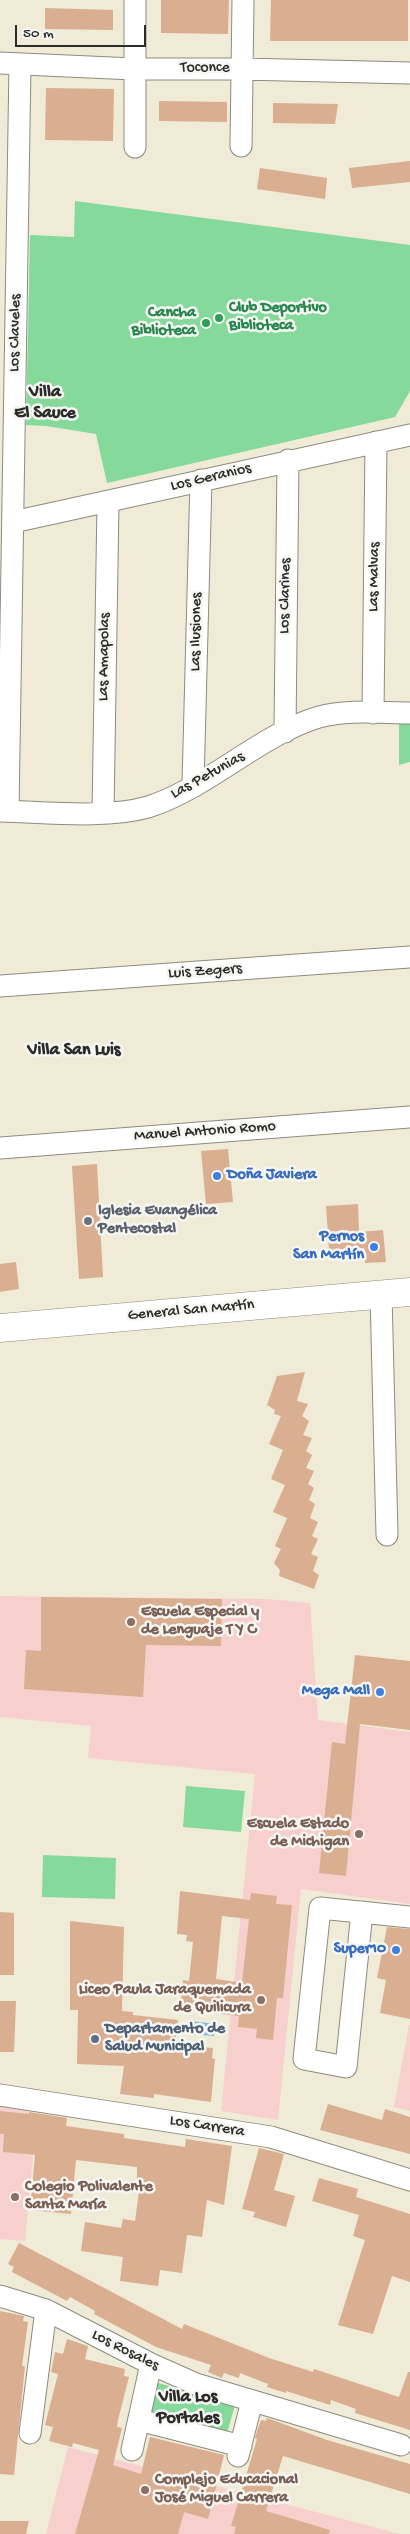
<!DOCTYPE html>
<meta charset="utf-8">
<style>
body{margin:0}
#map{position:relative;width:410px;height:2534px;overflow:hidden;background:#efebd6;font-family:"Gochi Hand",sans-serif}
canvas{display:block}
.scale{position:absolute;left:15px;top:25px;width:131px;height:22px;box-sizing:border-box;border:2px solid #2b2b2b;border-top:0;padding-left:6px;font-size:15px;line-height:18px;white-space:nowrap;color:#2b2b2b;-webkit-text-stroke:4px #f6f6f2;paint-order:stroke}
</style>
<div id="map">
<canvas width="410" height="2534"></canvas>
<div class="scale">50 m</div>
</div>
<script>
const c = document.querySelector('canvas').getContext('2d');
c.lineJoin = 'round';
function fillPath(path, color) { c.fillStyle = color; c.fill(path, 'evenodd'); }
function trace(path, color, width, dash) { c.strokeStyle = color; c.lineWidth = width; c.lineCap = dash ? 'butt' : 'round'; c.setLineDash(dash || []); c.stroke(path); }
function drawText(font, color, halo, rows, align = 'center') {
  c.font = font + ' "Gochi Hand",sans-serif'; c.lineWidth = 5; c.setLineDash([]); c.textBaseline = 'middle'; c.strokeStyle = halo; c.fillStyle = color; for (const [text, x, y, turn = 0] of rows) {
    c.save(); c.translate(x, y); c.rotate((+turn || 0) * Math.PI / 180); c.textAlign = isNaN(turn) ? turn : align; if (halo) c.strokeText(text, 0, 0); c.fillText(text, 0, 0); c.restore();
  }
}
const built = new Path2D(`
 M0 1596 267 1599 310 1603 318 1720 410 1732V1904L301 1889 278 2120 221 2111 255 1774 88 1758 91 1726 0 1717Z
 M409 2025H410V2111L394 2107Z
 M0 2105 29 2108 25 2155 33 2156 25 2241 0 2239Z
 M68 2447 400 2534H46Z`);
const green = new Path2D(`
 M75 201 410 245V391L395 417 107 483 96 434 46 426 26 425 30 235 74 237Z
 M399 723H410V762L399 765Z
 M186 1786 245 1791 241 1832 183 1827Z
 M43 1855 116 1858 115 1899 42 1897Z
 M155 2382 235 2405 226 2437 146 2414Z`);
const water = new Path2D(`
 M191 2021 216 2024 214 2036 190 2034Z`);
const building = new Path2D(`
 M161 0H229L228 34 161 33Z
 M271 0H408V41H270Z
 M45 8 113 10V30L45 29Z
 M46 88 114 89 113 141 45 140Z
 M159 101 227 102V122L159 121Z
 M273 103 338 104 335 124 273 123Z
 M410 161V182L352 188 349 168Z
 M260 168 327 178 325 199 257 189Z
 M228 1149 233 1202 206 1204 201 1151Z
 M97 1164 103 1277 79 1279 72 1166Z
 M358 1204 359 1232 383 1230 386 1262 365 1263 364 1248 329 1250 326 1206Z
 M16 1262 19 1289 0 1292V1264Z
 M305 1372 297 1401 308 1404 302 1416 309 1421 303 1435 312 1438 306 1451 312 1455 306 1468 314 1471 308 1484 314 1488 309 1500 315 1504 310 1518 318 1522 312 1536 318 1539 311 1554 318 1557 313 1571 319 1575 314 1589 279 1576 280 1570 274 1563 281 1549 275 1546 287 1518 273 1512 285 1485 271 1479 283 1450 269 1444 281 1416 274 1414 275 1410 267 1405 277 1376Z
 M41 1597 222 1599 221 1646 146 1645 143 1697 24 1689 26 1650 41 1651Z
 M355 1655 410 1661V1730L360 1724 346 1876 319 1873 332 1742 345 1744Z
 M180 1891 250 1900 251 1893 277 1896 276 1904 292 1905 283 1998H277L273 2040 256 2038 257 2029 238 2027 239 2016 180 2009 183 1980 189 1981 193 1942 186 1941 187 1935 177 1934ZM222 1916 249 1919 242 1983 216 1979Z
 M0 1912 14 1913V1975H0Z
 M70 1921 124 1927 122 2011 133 2012V2015L178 2020 175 2045 213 2048 212 2058 215 2059 211 2102 154 2094V2098L120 2094 124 2066 77 2064 78 2010H70Z
 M387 1927 410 1929V2019L380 2013 386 1980 377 1978Z
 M0 2001H16L14 2052H0Z
 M328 2104 382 2120 385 2109 410 2117V2154L320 2130Z
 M0 2111 29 2114V2112L67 2118 66 2126 124 2134V2138L185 2147 186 2139 232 2146 224 2205 207 2200 202 2237 187 2235 182 2273 160 2270 158 2286 120 2281 123 2257 81 2251 85 2222 121 2228 123 2219 135 2221 140 2184 137 2183V2167L76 2160 71 2214 30 2210 35 2155 3 2152 4 2134H0Z
 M259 2148 284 2154 274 2190 295 2196 286 2227 253 2217 255 2212 242 2209Z
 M319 2178 358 2189 356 2197 410 2214V2282L392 2276 373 2334 338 2325 365 2240 353 2236 359 2215 312 2201Z
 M19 2243 182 2329 184 2324 269 2358 313 2372 314 2369 399 2397 408 2372H410V2430L355 2413 356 2409 331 2400 330 2405 286 2391V2393L267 2387 268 2384 240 2373 239 2378 224 2373 222 2378 208 2372 211 2365 156 2347 94 2314 95 2311 70 2297 67 2301 12 2272 14 2267 8 2264Z
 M0 2311 24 2316 23 2321 28 2322 22 2366H25L14 2475 0 2474Z
 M67 2339 88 2346 85 2359 125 2369 124 2376 129 2377 118 2420 117 2427 122 2428 113 2465 141 2474 150 2437 224 2455 208 2519 184 2512 178 2534H75L99 2450 73 2443 72 2447 49 2441 53 2427 45 2425 58 2374 51 2372 55 2352 63 2354Z
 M267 2418 327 2440 410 2464V2494L283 2456 266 2511 330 2530 329 2534H234L236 2527 231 2526 257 2439 255 2438 257 2431 261 2420 266 2421Z
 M0 2521H29L26 2534H0Z`);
const minor = new Path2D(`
 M135 0V147
 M0 63 134 69H242L410 73
 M241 146 243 0
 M13 522 410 435
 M373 713 376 442
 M285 732 288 460
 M193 784 201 480
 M0 811C44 812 106 819 148 807 206 789 261 734 319 717 348 709 381 713 410 713
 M8 811 20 64
 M103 813 108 502
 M0 986 410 957
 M0 1148 410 1117
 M381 1294 387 1535
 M362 1912 346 2067 304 2059 320 1908 410 1917
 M0 2095 271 2137 410 2180
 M0 2296 46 2310 151 2364 196 2384 401 2445
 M139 2420 241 2446
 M30 2433 46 2310
 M132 2450 151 2364
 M238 2456 252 2401`);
const major = new Path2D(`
 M0 1328 410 1292`);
const markers = [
 [219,318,5,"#2e9e5b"],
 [206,323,5,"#2e9e5b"],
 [217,1176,5,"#3f7fe0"],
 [88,1221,5,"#6b7280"],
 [374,1247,5,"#3f7fe0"],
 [131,1622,5,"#8d6e63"],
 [380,1692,5,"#3f7fe0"],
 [359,1834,5,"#8d6e63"],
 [396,1950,5,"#3f7fe0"],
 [261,2000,5,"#8d6e63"],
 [95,2039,5,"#5c6f8a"],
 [15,2197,5,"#8d6e63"],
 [145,2490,5,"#8d6e63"]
];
const streetNames = [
 ["Toconce",205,69],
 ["Los Claveles",16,333,-89],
 ["Los Geranios",211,478,-13],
 ["Las Malvas",375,577,-89],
 ["Los Clarines",286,596,-89],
 ["Las Ilusiones",197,632,-89],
 ["Las Amapolas",105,657,-89],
 ["Las Petunias",208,776,-29],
 ["Luis Zegers",205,972,-4],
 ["Manuel Antonio Romo",205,1132,-4],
 ["General San Martín",191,1311,-5],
 ["Los Carrera",207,2127,9],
 ["Los Rosales",125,2351,27]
];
const leisureNames = [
 ["Club Deportivo",229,309],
 ["Biblioteca",229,327],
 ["Cancha",196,314,"right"],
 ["Biblioteca",196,332,"right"]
];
const shopNames = [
 ["Doña Javiera",227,1176,"left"],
 ["Pernos",364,1238],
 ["San Martín",364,1256],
 ["Mega Mall",370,1692],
 ["Super10",386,1950]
];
const worshipNames = [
 ["Iglesia Evangélica",98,1212],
 ["Pentecostal",98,1230]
];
const educationNames = [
 ["Escuela Especial y",141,1613],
 ["de Lenguaje T Y C",141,1631],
 ["Escuela Estado",349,1825,"right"],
 ["de Michigan",349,1843,"right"],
 ["Liceo Paula Jaraquemada",251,1991,"right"],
 ["de Quilicura",251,2009,"right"],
 ["Colegio Polivalente",25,2188],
 ["Santa María",25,2206],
 ["Complejo Educacional",155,2481],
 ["José Miguel Carrera",155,2499]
];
const serviceNames = [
 ["Departamento de",105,2030],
 ["Salud Municipal",105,2048]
];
const neighbourhoodNames = [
 ["Villa",45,393],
 ["El Sauce",45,414],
 ["Villa San Luis",74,1051],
 ["Villa Los",188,2398],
 ["Portales",188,2419]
];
fillPath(built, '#f7d0ce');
fillPath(green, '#85d99b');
fillPath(water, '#7cbaef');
fillPath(building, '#daae90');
trace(minor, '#8d8b80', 23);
trace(major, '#8d8b80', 29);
trace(minor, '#fff', 21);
trace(major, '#fff', 28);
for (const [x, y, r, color] of markers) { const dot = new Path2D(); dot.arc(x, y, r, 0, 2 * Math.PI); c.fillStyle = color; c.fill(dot); trace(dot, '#f6f6f2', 2); }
drawText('16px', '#2b2b2b', '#f6f6f2', streetNames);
drawText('bold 16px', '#27864d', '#f6f6f2', leisureNames, 'left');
drawText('bold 16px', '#366cbe', '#f6f6f2', shopNames, 'right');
drawText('bold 16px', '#5b616d', '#f6f6f2', worshipNames, 'left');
drawText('bold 16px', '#785e54', '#f6f6f2', educationNames, 'left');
drawText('bold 16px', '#4e5e75', '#f6f6f2', serviceNames, 'left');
drawText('bold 18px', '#2b2b2b', '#f6f6f2', neighbourhoodNames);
</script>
